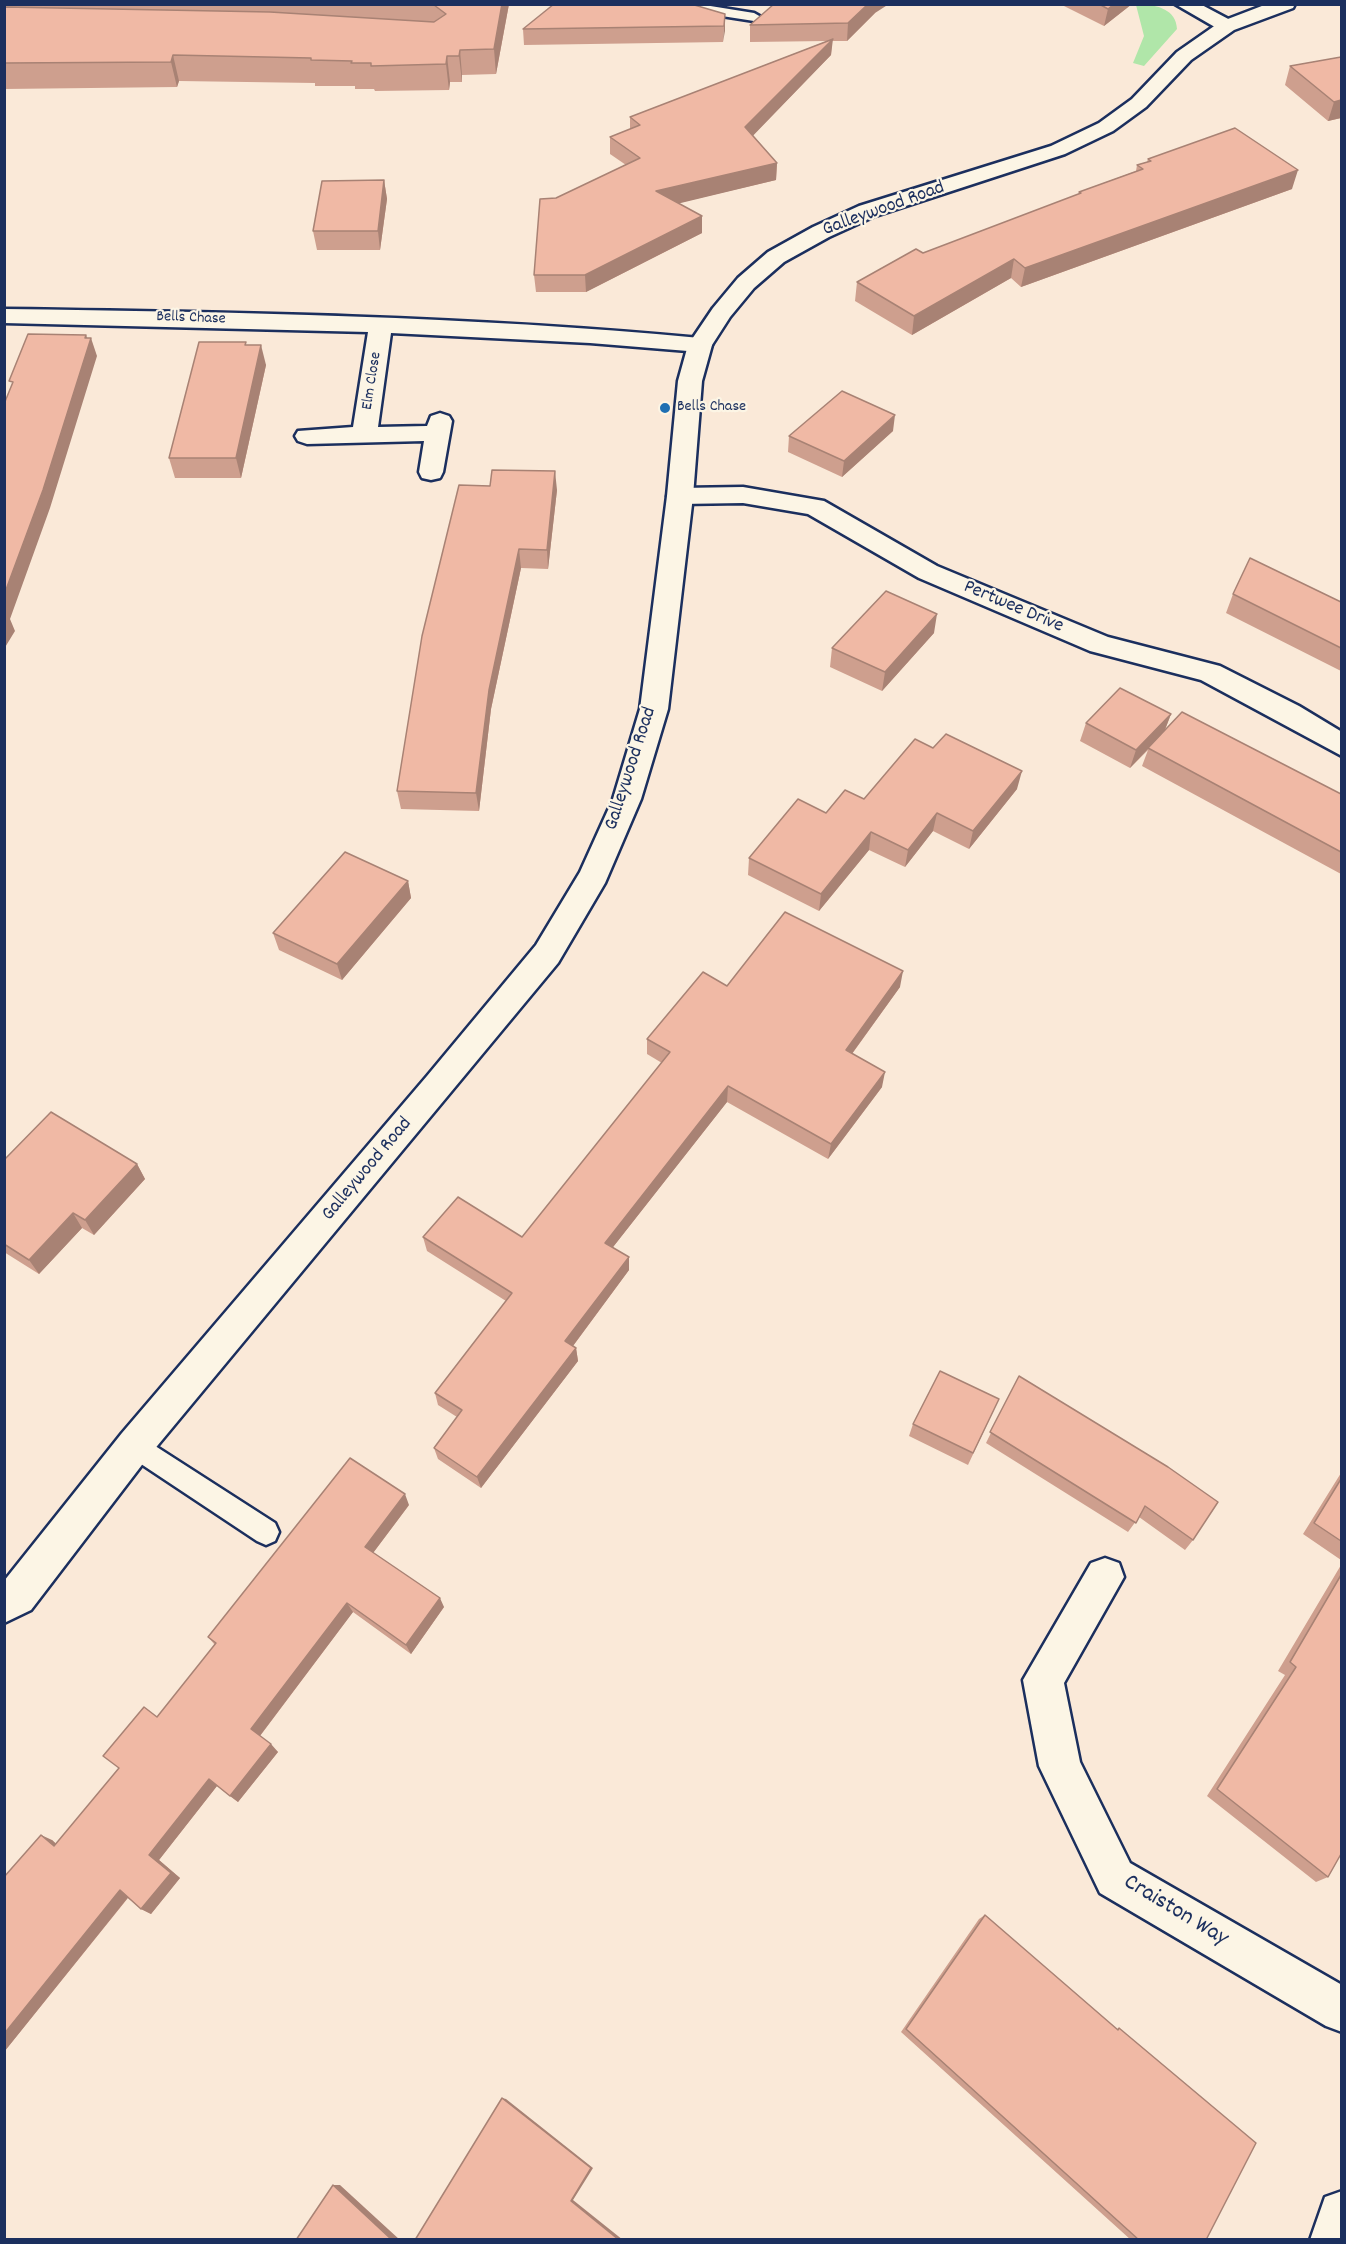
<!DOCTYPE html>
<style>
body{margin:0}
#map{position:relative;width:1346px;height:2244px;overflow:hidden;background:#fae9d8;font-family:Dekko,sans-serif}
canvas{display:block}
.frame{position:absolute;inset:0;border:6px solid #1b2f5e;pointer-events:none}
</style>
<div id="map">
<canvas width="1346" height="2244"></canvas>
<div class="frame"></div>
</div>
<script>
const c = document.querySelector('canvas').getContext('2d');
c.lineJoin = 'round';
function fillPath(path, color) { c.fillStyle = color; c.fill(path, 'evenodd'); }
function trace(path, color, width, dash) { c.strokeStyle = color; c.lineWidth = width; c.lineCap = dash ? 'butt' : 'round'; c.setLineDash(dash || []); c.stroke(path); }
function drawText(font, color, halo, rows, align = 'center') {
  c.font = font + ' Dekko,sans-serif'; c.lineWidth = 4.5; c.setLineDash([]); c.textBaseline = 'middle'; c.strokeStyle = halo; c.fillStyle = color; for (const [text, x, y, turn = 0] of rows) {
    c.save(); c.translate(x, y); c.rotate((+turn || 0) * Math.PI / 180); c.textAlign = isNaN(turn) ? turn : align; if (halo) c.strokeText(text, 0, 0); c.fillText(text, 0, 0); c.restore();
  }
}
const green = new Path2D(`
 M1136 5C1154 4 1176 8 1177 29L1144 66 1133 63 1144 36Z`);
const service = new Path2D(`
 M664 4H698L754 13 761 17 754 21 670 8Z
 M135 1433 275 1523 279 1532 275 1541 266 1545 257 1541 126 1454 122 1445 126 1436Z`);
const minor = new Path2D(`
 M1175 4H1200L1234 22 1237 26 1227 32 1220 30Z
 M4 309C236 312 469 316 700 338L708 340 712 345 708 350 700 352 590 343 391 333 378 427 427 426 431 416 440 413 449 416 452 421 443 472 440 478 431 480 422 478 419 472 424 441 307 444 298 441 295 436 298 431 353 427 368 332 4 323Z
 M743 487 824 501 937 566 1108 637 1220 666 1299 706 1342 732V756L1201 680 1090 651 919 578 808 514 743 503 680 504 671 502 667 496 671 490 680 488Z
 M1105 1558 1119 1563 1124 1577 1064 1683 1080 1762 1130 1863 1342 1985V2032L1326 2026 1100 1893 1039 1766 1023 1680 1091 1563Z
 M1342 2191V2240H1310L1325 2197Z`);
const tertiary = new Path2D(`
 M1267 4H1295L1293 8 1234 30 1191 60 1146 107 1113 131 1065 154 875 216 829 237 784 262 754 288 730 317 712 345 702 381 693 496 668 709 641 799 605 883 558 963 148 1457 31 1610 4 1623V1581L122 1433 427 1076 536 945 580 872 613 799 640 709 667 496 678 381 688 345 713 308 738 278 768 252 813 227 859 206 1051 146 1099 123 1132 99 1177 52 1220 22Z`);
const wall = new Path2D(`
 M4 4H509L496 74 462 75V82H450L449 90 375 91 374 89H355V86H315V83L179 81 177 87 4 89Z
 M1060 4H1132L1104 26Z
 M875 13 847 41H832L831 55 753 135 777 163 776 180 678 203 702 216V233L586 292H536L534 275 556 198 626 165 610 154V137L630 129V117L827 41 750 42V25Z
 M725 14 723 42 524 45 523 29Z
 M1341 57V118L1328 121 1285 85 1290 66Z
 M1148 159 1292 189 1021 287 1011 278 912 335 855 301 857 282 923 253 1079 194V192L1136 171 1137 165 1147 162Z
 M384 180 387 199 380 250H317L313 231Z
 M246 345 266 365 241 478H175L169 458Z
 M893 431 842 477 788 452 789 436Z
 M557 490 548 569 521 568 491 709 479 811 401 809 397 791 422 636Z
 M1233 594 1341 602V671L1226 613Z
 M934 633 882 691 830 667 832 648Z
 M1171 714 1165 730 1341 794V874L1142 766 1148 750 1130 768 1080 741 1086 723Z
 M1017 789 969 849 933 831 905 867 869 850 819 911 748 875 749 858 826 813 864 799Z
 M408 881 411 898 342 980 279 950 273 933Z
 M727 986 900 987 852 1054 882 1087 828 1159 727 1102 613 1247 629 1270 573 1346 576 1348 578 1361 481 1488 438 1459 434 1448 457 1417 438 1405 435 1393 506 1301 427 1251 423 1237H522L662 1063 647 1054V1039Z
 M4 1160 137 1164 145 1179 94 1235 82 1228 39 1274 4 1252Z
 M1019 1376 1193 1540 1185 1550 1139 1517 1128 1532 986 1443Z
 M999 1399 968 1465 909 1436 913 1424Z
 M1341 1473V1560L1303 1534Z
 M409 1505 373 1553 444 1607 411 1654 353 1612 260 1736 278 1752 238 1802 217 1786 159 1860 180 1878 151 1914 141 1909 128 1898 4 2052V1877L52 1840 56 1844 119 1768 157 1717 215 1645 208 1637Z
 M1341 1565V1854L1328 1877 1316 1882 1207 1796 1285 1675 1278 1671Z
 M985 1915 1117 2029 1119 2028 1206 2240H1131L901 2032 979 1919Z`);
const shadedWall = new Path2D(`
 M502 4H509L496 74 494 49Z
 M868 4H889L875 13 847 41 848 23Z
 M1114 4H1132L1104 26 1108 9Z
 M725 14V31L723 42 724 26Z
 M833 39 831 55 745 144V127Z
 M460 50 462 75V82L459 56Z
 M173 55 179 81 177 87 171 62Z
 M447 56 450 82 449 90 446 64Z
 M1341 100V118L1328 121 1334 102Z
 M777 163 776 180 656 209V191Z
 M1298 170 1292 189 1021 287 1025 268Z
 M384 180 387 199 380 250 378 231Z
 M702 216V233L586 292 585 275Z
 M1014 259 1011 278 912 335 914 316Z
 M86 335 89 343 91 338 97 356 50 508 10 619 15 631 4 649V595Z
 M261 345 266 365 241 478 236 458Z
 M895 415 893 431 842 477 844 461Z
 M555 471 557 490 548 569 547 550Z
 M519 549 521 568 491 709 479 811 476 793 489 690Z
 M937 614 934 633 882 691 885 672Z
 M1171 714 1164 732 1130 768 1136 750Z
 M1022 771 1017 789 969 849 973 831Z
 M937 813 933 831 905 867 908 850Z
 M871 832 869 850 819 911 821 894Z
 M408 881 411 898 342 980 337 964Z
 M903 971 900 987 843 1066 846 1050Z
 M885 1072 882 1087 828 1159 831 1144Z
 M728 1086 727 1102 606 1256 605 1243Z
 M137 1164 145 1179 94 1235 85 1220Z
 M73 1213 82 1228 39 1274 29 1260Z
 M629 1257V1270L567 1354 565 1341Z
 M576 1348 578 1361 481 1488 477 1477Z
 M405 1494 409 1505 370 1557 365 1547Z
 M440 1598 444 1607 411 1654 406 1645Z
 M347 1603 353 1612 259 1737 251 1729Z
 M271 1744 278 1752 238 1802 230 1796Z
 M209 1779 217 1786 159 1860 180 1878 151 1914 141 1909 149 1855Z
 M41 1835 52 1840 65 1852 54 1846Z
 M120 1890 130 1895 4 2052V2034Z
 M502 2098 506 2099 593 2168 573 2200 623 2240H619L571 2201Z
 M333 2185H340L400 2240H392Z`);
const building = new Path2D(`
 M420 4H502L494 49 460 50 459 56H447L446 64 371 66V63H351L352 61 311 60V58L173 55 171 62 4 63V7L270 12 434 22 446 14 434 5Z
 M554 4H691L725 14 724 26 523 29Z
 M774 4H868L848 23 750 25Z
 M1099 4H1114L1108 9Z
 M833 39 745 127 777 163 656 191 702 216 585 275H534L540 199 556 198 640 158 610 137 640 125 630 117Z
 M1341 57V100L1334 102 1290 66Z
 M1235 128 1298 170 1025 268 1014 259 914 316 857 282 916 249 923 253 1081 193 1079 192 1143 169 1137 165 1151 161 1148 159Z
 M384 180 378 231H313L322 181Z
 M28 334 86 335 85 338H91L43 490 4 595V404L13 382 9 381Z
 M199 342H246L245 345H261L236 458H169Z
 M842 391 895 415 844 461 789 436Z
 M492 470 555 471 547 550 519 549 489 690 476 793 397 791 422 636 459 485 490 486Z
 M1250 558 1341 602V648L1233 594Z
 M886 591 937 614 885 672 832 648Z
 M1120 688 1171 714 1136 750 1086 723Z
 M1182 712 1341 794V852L1148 748Z
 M946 734 1022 771 973 831 937 813 908 850 871 832 821 894 749 858 798 799 826 813 845 790 864 799 915 739 933 748Z
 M345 852 408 881 337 964 273 933Z
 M785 912 903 971 846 1050 885 1072 831 1144 728 1086 605 1243 629 1257 565 1341 576 1348 477 1477 434 1448 462 1410 435 1393 512 1293 423 1237 458 1197 522 1237 670 1052 647 1039 703 972 727 986Z
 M51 1112 137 1164 85 1220 73 1213 29 1260 4 1244V1160Z
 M940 1371 999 1399 973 1453 913 1424Z
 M1019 1376 1168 1467 1218 1502 1193 1540 1145 1506 1136 1523 990 1432Z
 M350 1458 405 1494 365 1547 440 1598 406 1645 347 1603 251 1729 271 1744 230 1796 209 1779 149 1855 171 1873 141 1909 120 1890 4 2034V1877L41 1835 54 1846 119 1768 103 1756 144 1707 157 1717 216 1643 208 1637Z
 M1341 1479V1541L1314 1523Z
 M1341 1575V1854L1328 1877 1217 1789 1296 1667 1290 1662Z
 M985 1915 1118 2030 1119 2028 1256 2143 1206 2240H1139L906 2029Z
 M502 2098 591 2168 571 2201 619 2240H415Z
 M333 2185 392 2240H296Z`);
const markers = [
 [665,408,6,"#1f6fb2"]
];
const farStreetnames = [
 ["Bells Chase",191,319,2],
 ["Elm Close",373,381,-81]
];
const farPoinames = [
 ["Bells Chase",677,408]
];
const streetNames = [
 ["Galleywood Road",884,210,-20],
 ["Pertwee Drive",1013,608,23],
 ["Galleywood Road",632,769,-72],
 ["Galleywood Road",368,1170,-50]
];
const nearStreetnames = [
 ["Craiston Way",1175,1912,31]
];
fillPath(green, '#b0e6a9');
trace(service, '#1b2f5e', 5);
trace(minor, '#1b2f5e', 5);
trace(tertiary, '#1b2f5e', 5);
fillPath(service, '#fcf5e5');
fillPath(minor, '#fcf5e5');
fillPath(tertiary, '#fcf5e5');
fillPath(wall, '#ce9f8e');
fillPath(shadedWall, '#a88274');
fillPath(building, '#f0b9a5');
trace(building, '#a88274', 1.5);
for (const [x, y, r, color] of markers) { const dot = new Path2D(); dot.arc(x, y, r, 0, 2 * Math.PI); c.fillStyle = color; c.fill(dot); trace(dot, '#fcf5e5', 2); }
drawText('16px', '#1b2f5e', '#fcf5e5', farStreetnames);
drawText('16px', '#1b2f5e', '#fcf5e5', farPoinames, 'left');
drawText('20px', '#1b2f5e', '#fcf5e5', streetNames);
drawText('24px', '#1b2f5e', '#fcf5e5', nearStreetnames);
</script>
